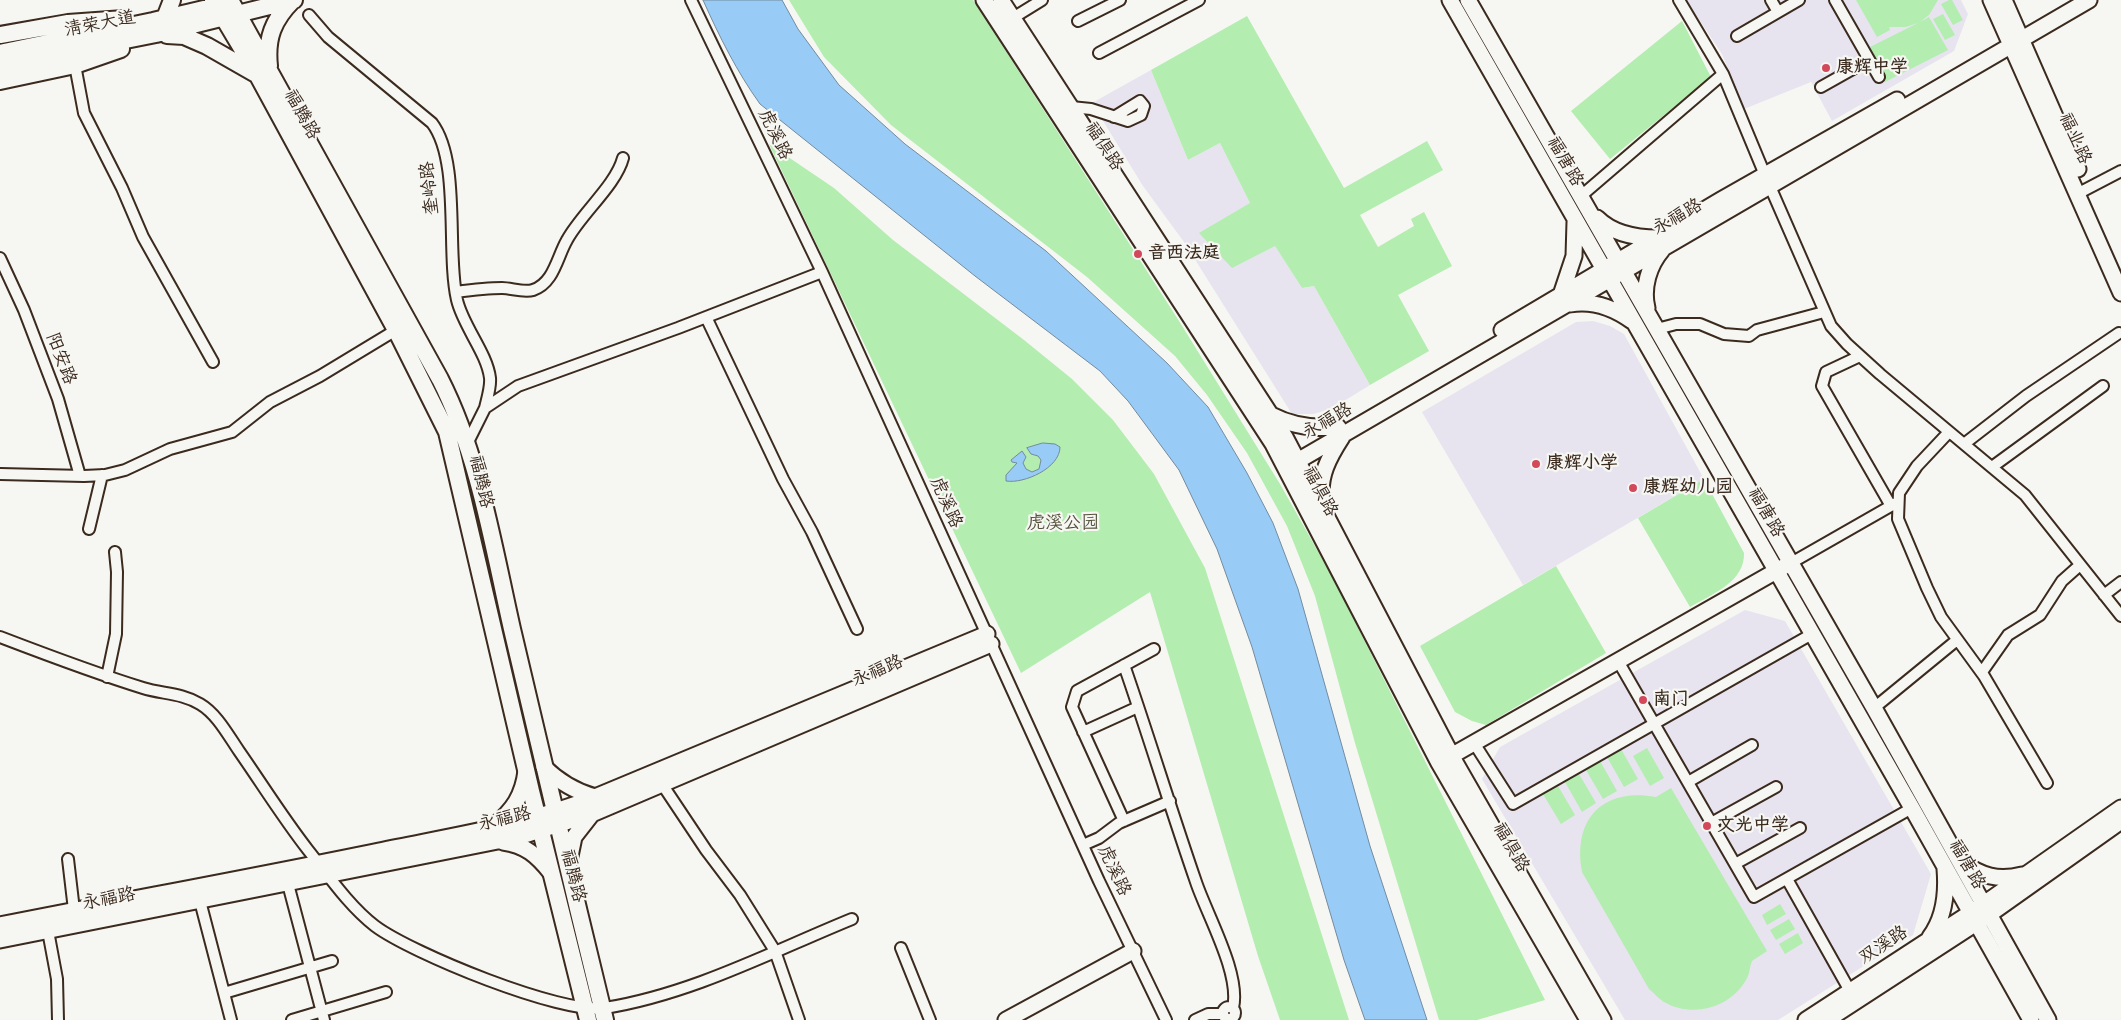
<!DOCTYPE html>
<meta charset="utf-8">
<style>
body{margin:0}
canvas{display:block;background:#f6f6f2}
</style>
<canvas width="2121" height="1020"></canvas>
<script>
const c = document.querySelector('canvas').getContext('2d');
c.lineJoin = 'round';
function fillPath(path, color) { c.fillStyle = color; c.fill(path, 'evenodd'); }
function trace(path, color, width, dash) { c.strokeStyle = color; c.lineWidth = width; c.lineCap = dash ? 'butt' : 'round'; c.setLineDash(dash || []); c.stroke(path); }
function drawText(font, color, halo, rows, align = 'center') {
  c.font = font + ' Mynerve,"LXGW WenKai TC",sans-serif'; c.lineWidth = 4.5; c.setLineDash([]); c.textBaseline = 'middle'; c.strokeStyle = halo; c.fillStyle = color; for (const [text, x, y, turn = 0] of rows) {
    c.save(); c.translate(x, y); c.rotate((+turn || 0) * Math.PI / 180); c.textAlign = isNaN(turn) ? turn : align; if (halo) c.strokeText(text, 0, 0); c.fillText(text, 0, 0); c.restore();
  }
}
const built = new Path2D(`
 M1686 0H1961L1968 14 1954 51 1832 121 1811 82 1744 109 1722 54Z
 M1151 70 1188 160 1220 143 1250 203 1275 246 1302 288 1314 286 1370 385 1331 409 1313 414H1292L1184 242 1143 186 1092 103Z
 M1593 321 1610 326 1624 334 1704 479 1523 585 1422 412 1576 322Z
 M1745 610 1785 621 1931 874 1913 935 1778 1020H1625L1482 779 1500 747Z`);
const green = new Path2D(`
 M789 0H973L1179 321 1280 484 1334 580 1545 1000 1477 1020H1439L1355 743 1315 596 1287 526 1247 453 1207 395 1175 356 1087 277 891 125 824 57Z
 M1856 0H1938L1929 15 1920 22 1929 17 1948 50 1885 82 1866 49 1918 23 1906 27H1889L1890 30 1877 37Z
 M1949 0H1952L1963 20 1953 25 1941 4Z
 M1943 14 1955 35 1945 40 1933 19Z
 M1247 16 1344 188 1427 141 1443 170 1360 215 1378 247 1414 226 1411 219 1424 212 1452 266 1398 295 1429 351 1370 385 1314 286 1302 288 1275 246 1232 268 1199 233 1250 203 1220 143 1188 160 1151 70Z
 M1682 21 1711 77 1610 159 1571 111Z
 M769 144 834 188 893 240 1024 340 1072 379 1113 420 1154 474 1205 568 1349 1020H1280L1258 956 1150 592 1021 673Z
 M1704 479 1744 553C1745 582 1712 594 1690 607L1638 518Z
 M1556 566 1606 653 1486 725 1472 721 1455 712 1420 646Z
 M1647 748 1664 778 1650 786 1633 756Z
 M1621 749 1638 779 1624 787 1607 757Z
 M1600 761 1617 791 1603 799 1586 770Z
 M1579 774 1596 803 1582 812 1565 782Z
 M1558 786 1575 815 1561 824 1543 794Z
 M1671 788 1767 951 1752 961C1750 965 1750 971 1748 976 1734 1007 1693 1019 1664 1002 1659 999 1654 993 1649 989L1582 872C1572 819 1603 787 1656 797Z
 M1780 904 1786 914 1767 925 1762 915Z
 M1789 919 1795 929 1776 940 1770 930Z
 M1798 933 1803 943 1785 954 1779 944Z`);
const water = new Path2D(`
 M703 0H782L798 29 839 85 905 144 1046 251 1167 363 1208 407 1247 473 1273 523 1298 589 1370 846 1427 1020H1365L1344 960 1252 647 1217 549 1179 470 1128 401 1100 371 975 276 760 104C737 72 719 36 703 0Z
 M1043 443 1055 444 1060 447C1060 468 1024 484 1006 481V475L1017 463 1012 462 1011 460 1022 451 1026 457 1023 463 1026 469 1032 472 1039 469 1041 460 1038 456 1031 454 1027 448Z`);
const street = new Path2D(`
 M691 0 822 272 1099 881 1166 1020
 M1679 0 1723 74 1765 175 1831 326 1847 344 1880 374 2025 495 2121 616
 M1771 0 1778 12
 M1835 0 1879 77
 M309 15 328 37 432 123C461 161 446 252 457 300 463 326 487 353 490 378 491 387 487 399 485 408
 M1008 21 1042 0
 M1078 21 1120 0
 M1737 36 1799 0
 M1099 53 1199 0
 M75 65 84 113 122 188 143 237 213 362
 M1821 87 1869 60
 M1071 107 1091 109 1128 121 1141 115 1144 106 1140 101 1114 117
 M2077 194 2121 171
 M1581 196 1723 74
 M0 258 24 310 58 399 80 476
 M456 292C471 290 487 288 502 288 511 288 524 293 533 290 554 283 557 257 567 240 581 214 616 185 623 158
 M706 317 783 479 812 532 857 629
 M1657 329 1676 324H1700L1724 334 1749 336 1757 330 1824 312
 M1860 356 1826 372 1822 386 1891 506
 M1949 432 1917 466 1899 493 1898 519 1927 588 1941 617 1984 676 2047 783
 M467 444 485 408 518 386 678 328 822 272
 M1964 444 2026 396 2119 333
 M1992 467 2103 386
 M0 474 84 476 105 475 125 470 170 449 232 432 270 402 320 376 396 330
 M89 529 102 475
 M1791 563 1896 503
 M2104 595 2121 582
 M0 637C47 655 94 673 143 688 162 694 182 693 200 704 217 714 228 735 239 751 262 784 283 818 308 850 328 875 349 906 375 926 411 953 562 1015 605 1008 692 994 771 952 852 919
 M1618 661 1754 897 1912 808
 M1124 665C1149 737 1171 810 1196 882 1207 915 1241 974 1233 1008
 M1982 672 2008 635 2040 615 2062 581 2080 565
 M107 677 116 634 117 572 115 552
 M1874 708 1957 640
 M1083 732 1138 707
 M1474 743 1513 804 1812 634
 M1688 782 1752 745
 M662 784 706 850 740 895 775 951 799 1020
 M1124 821 1072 707 1077 691 1154 649
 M1711 823 1776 787
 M1083 845 1099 838 1119 823 1170 801
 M68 859 74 910
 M1735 864 1800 828
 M1787 879 1850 991
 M288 884 324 1020
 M200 901 231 1020
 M48 931 57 979 58 1020
 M901 948 930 1020
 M224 993 332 961
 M1223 1013a6 6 0 1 1 12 0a6 6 0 1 1-12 0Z
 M292 1020 386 992
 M1195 1020 1208 1014H1223`);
const secondary = new Path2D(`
 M984 0 1273 444 1439 763 1588 1020
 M1001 0 1285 437 1456 764 1603 1020
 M1450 0 1912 808 2031 1020
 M1468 0 1874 708 2048 1020
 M1991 0 2121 293
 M2004 0 2078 169
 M1597 218C1613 234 1636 238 1658 238
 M1561 295 1574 256 1575 222
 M1570 304C1593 300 1614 308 1632 321
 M1647 308C1642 288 1649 265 1662 250
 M1502 330 1721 200 1897 100
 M1271 415C1292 426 1314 429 1338 427
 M1289 466 2089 0
 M1322 501C1318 477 1329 457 1342 437
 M1444 760 1785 566
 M544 767C559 782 574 791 595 797
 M494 826C513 810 523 796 526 771
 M503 842C525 845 537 855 551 873
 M1962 862C1981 876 1998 881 2022 875
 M568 866 574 837 592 814
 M0 925C126 900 253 877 379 851 451 836 526 825 595 797L987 634
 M1930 937C1945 917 1947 893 1945 869
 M0 940 518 837 594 813 991 644
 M1006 1020 1133 951
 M1806 1020 1984 904 2121 808
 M1827 1020 1990 914 2121 821`);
const primary = new Path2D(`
 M213 0 257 74 396 330 447 432 531 791 588 1020
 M230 0 440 379C479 456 493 545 512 629 543 760 573 890 605 1020
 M165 18 172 0
 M0 35 68 23 124 19
 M167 35 184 36 207 46 256 74
 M0 53 153 21 225 4
 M0 65 156 34 294 0
 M269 66C266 38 273 20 293 0
 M0 81 75 65 121 49`);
const markers = [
 [1826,68,5,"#d1495b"],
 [1138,254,5,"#d1495b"],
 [1536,464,5,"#d1495b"],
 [1633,488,5,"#d1495b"],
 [1643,700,5,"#d1495b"],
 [1707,826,5,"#d1495b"]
];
const streetNames = [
 ["清荣大道",100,25,-11],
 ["福腾路",301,115,61],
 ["虎溪路",774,135,64],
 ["福业路",2074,139,66],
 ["福俱路",1103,147,57],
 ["福唐路",1564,162,60],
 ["奎岭路",431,188,-96],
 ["永福路",1678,218,-30],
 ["阳安路",60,359,69],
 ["永福路",1328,422,-30],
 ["福腾路",480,482,77],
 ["福俱路",1319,492,62],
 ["虎溪路",945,503,66],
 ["福唐路",1765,513,60],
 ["永福路",878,672,-23],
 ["永福路",505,820,-13],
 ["福俱路",1510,848,60],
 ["福唐路",1966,865,60],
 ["虎溪路",1113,871,65],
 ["福腾路",572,876,76],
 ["永福路",109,900,-11],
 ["双溪路",1884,946,-33]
];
const poiNames = [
 ["康辉中学",1836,68],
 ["音西法庭",1148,254],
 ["康辉小学",1546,464],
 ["康辉幼儿园",1643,488],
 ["南门",1653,700],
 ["文光中学",1717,826]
];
const parkNames = [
 ["虎溪公园",1063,524]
];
fillPath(built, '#e7e4f0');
fillPath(green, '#b4edb0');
fillPath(water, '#98cbf5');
trace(water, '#738b9f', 1);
trace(street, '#3b2a1e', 14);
trace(secondary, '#3b2a1e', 19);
trace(primary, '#3b2a1e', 20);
trace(street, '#f6f6f2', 10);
trace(secondary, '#f6f6f2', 15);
trace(primary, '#f6f6f2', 16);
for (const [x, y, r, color] of markers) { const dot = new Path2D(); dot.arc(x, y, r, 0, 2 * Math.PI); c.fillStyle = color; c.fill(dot); trace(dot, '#f6f6f2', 2); }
drawText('18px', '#3b2a1e', '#f6f6f2', streetNames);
drawText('bold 18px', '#3b2a1e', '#f6f6f2', poiNames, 'left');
drawText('18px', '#53513b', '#f6f6f2', parkNames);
</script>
